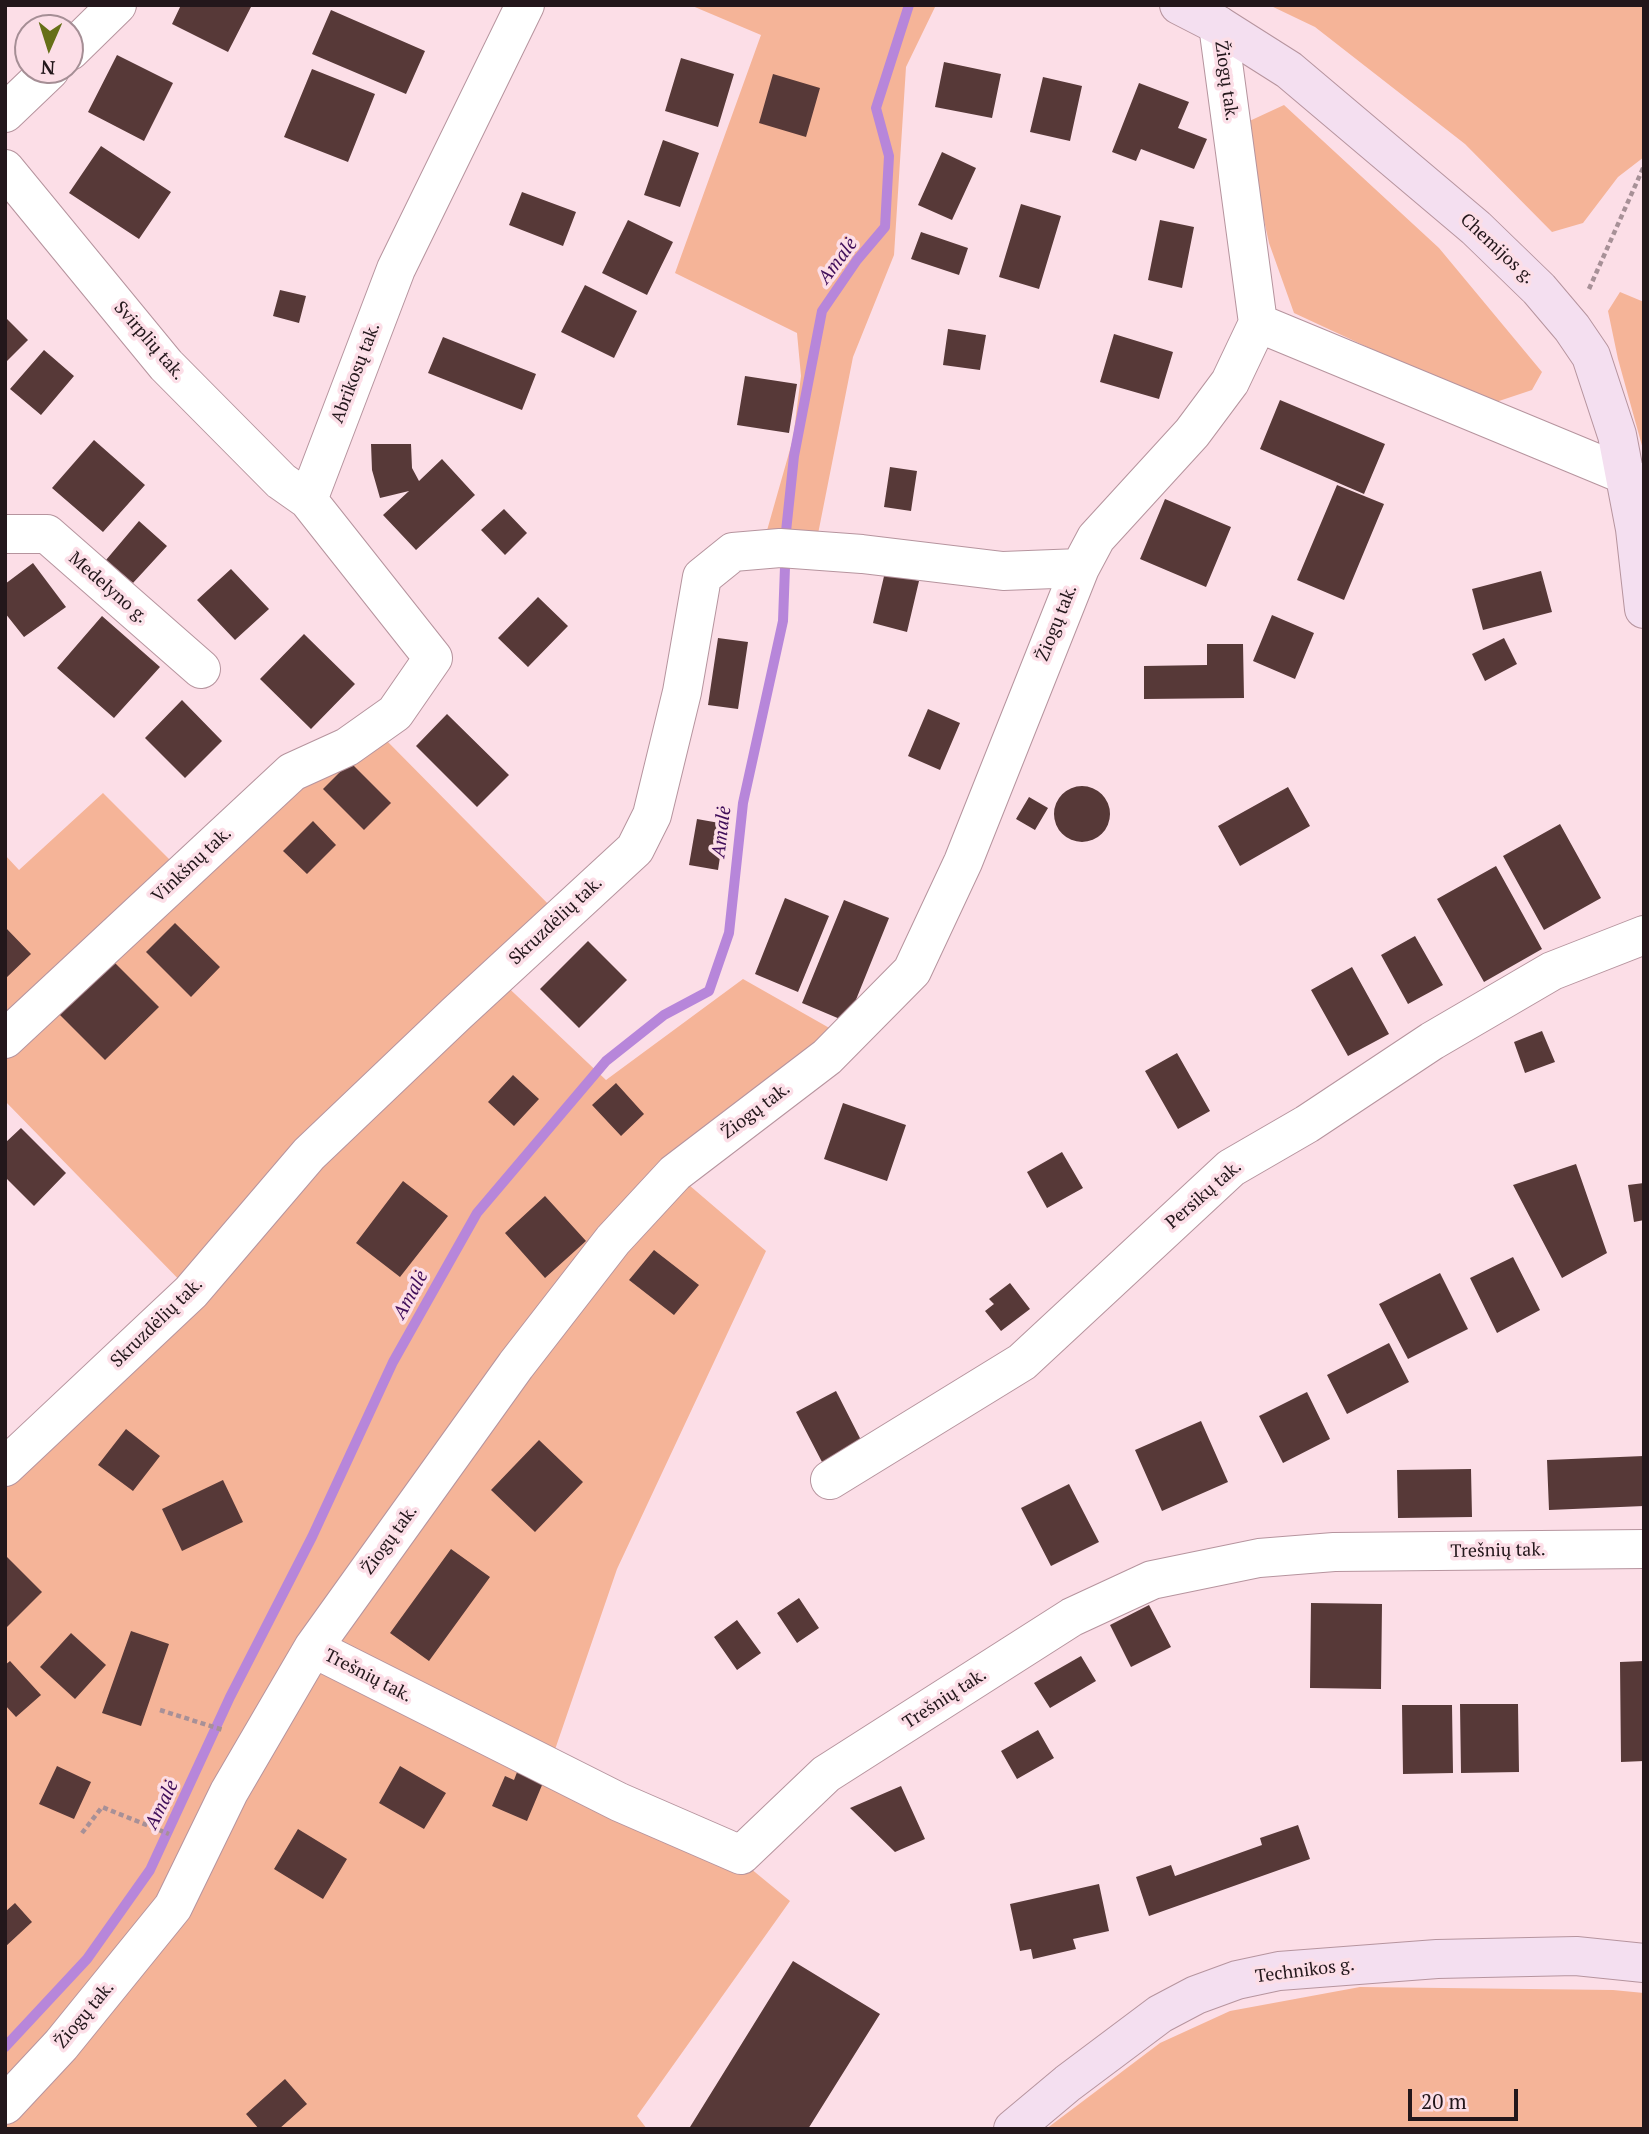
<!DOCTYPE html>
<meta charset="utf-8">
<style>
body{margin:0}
#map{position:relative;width:1649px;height:2134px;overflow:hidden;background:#fcdee7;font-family:"PT Serif",serif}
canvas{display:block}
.frame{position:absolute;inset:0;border:7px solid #23171b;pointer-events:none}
.north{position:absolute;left:14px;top:14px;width:70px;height:70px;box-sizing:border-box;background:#fcdee7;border:2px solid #a58e95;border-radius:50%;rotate:183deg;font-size:19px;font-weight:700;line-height:28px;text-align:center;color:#23171b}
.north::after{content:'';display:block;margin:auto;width:24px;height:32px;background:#666f17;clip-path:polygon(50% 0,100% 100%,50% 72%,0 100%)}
.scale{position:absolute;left:1408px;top:2089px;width:110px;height:32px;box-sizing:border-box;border:4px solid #23171b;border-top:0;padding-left:9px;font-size:21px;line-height:24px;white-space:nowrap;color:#23171b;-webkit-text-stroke:5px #fcdee7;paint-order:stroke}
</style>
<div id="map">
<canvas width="1649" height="2134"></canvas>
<div class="frame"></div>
<div class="north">N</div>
<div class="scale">20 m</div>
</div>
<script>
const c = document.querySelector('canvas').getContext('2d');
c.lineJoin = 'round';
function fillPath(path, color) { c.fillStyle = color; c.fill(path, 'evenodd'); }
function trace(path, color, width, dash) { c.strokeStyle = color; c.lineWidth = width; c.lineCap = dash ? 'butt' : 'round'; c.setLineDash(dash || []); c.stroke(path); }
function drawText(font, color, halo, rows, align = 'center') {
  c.font = font + ' "PT Serif",serif'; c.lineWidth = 7; c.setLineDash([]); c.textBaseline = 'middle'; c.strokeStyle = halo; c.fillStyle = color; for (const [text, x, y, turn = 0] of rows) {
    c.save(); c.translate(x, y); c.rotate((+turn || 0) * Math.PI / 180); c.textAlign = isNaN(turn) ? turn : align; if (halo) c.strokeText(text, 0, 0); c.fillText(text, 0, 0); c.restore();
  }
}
const green = new Path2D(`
 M690 5H936L906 67 894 255 853 357 817 539 764 541 793 439 801 376 797 333 675 273 761 35Z
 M1269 5H1644V157L1618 177 1583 223 1552 232 1465 144 1315 27Z
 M1284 105 1439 248 1542 372 1532 390 1490 404 1294 313 1269 243 1243 124Z
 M1620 292 1644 302V453L1618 359 1608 311Z
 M384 738 561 917 497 977 606 1080 743 979 847 1038 675 1173 766 1251 617 1569 549 1767 750 1868 790 1901 637 2116 647 2129H5V1467L191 1292 5 1101V855L19 870 103 793 183 873 292 772Z
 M1360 1987 1613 1990 1644 1993V2129H1046L1160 2043 1230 2011Z`);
const stream = new Path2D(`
 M785 541 794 456 822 311 857 260 885 227 889 156 876 108 909 5
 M5 2047 87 1959 150 1870 230 1697 312 1537 393 1362 477 1213 606 1061 664 1015 709 991 729 933 743 803 783 621 785 567`);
const building = new Path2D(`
 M181 5H252L228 52 172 24Z
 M331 10 425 51 406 94 312 54Z
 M117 55 173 83 144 141 88 112Z
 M681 58 734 74 718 127 665 111Z
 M944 62 1001 74 992 118 935 107Z
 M312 69 375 94 348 162 284 137Z
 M773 74 820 88 806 137 759 123Z
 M1043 77 1082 86 1070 141 1030 132Z
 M1139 83 1189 102 1178 128 1207 139 1194 169 1141 149 1136 161 1112 152Z
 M663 140 699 153 680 207 644 195Z
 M101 146 171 192 139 239 69 193Z
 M942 152 976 168 952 220 918 205Z
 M522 192 576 212 563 246 509 225Z
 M1021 204 1061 216 1039 289 999 277Z
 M628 220 673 242 647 295 602 273Z
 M1160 220 1194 227 1182 288 1148 280Z
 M921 232 968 248 959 275 911 259Z
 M585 285 637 311 614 358 561 332Z
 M280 290 306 296 299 323 273 316Z
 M5 317 28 340 5 363Z
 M948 329 986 335 980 370 943 365Z
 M1114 334 1173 352 1159 399 1100 382Z
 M443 337 536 374 522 410 428 373Z
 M44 350 74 376 41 415 10 389Z
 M745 376 797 384 789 433 737 425Z
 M1280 400 1385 444 1364 494 1260 449Z
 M94 440 145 485 103 532 52 488Z
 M371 444H411L412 468 419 481 442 459 475 495 416 550 383 515 409 491 380 498 372 470Z
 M890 467 917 471 911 511 884 507Z
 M1337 485 1384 504 1344 600 1297 580Z
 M1165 499 1231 527 1206 587 1140 559Z
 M504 509 527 533 505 555 481 530Z
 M139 521 167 546 133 583 106 560Z
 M33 563 66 607 24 637 5 613V584Z
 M231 569 269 609 235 640 197 600Z
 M1541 571 1552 612 1483 630 1472 589Z
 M885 572 919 581 907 632 873 623Z
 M538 597 568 626 528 667 498 638Z
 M1272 615 1314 633 1295 679 1253 661Z
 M102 616 160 667 114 718 57 668Z
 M304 634 355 684 311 729 260 679Z
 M718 638 748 642 738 709 708 705Z
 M1504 638 1517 664 1485 681 1472 654Z
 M1207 644H1243L1244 698 1144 699V666L1207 665Z
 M182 700 222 741 185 778 145 738Z
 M928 709 960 723 940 770 908 756Z
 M447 714 509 775 477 807 416 746Z
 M350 762 391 803 364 830 323 789Z
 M1054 814a28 28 0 1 1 56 0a28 28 0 1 1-56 0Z
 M1288 787 1310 826 1240 866 1218 826Z
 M1029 797 1048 808 1035 830 1016 819Z
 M697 819 725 824 718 870 689 865Z
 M313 821 336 845 307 874 283 851Z
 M1560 824 1601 898 1544 930 1503 856Z
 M1496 866 1542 949 1484 982 1437 899Z
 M785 898 829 916 798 992 755 974Z
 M844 900 889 918 847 1022 802 1003Z
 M175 923 220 967 191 997 146 952Z
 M5 927 31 954 5 979Z
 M1415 936 1443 985 1408 1004 1381 955Z
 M588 941 627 980 579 1028 540 989Z
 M107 955 159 1007 105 1060 53 1008Z
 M1352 967 1389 1034 1348 1056 1311 990Z
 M1542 1031 1555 1062 1525 1073 1514 1042Z
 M1177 1053 1210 1111 1178 1129 1145 1071Z
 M513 1075 539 1099 514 1126 488 1102Z
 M616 1083 644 1114 621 1136 592 1105Z
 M843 1103 906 1125 887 1181 824 1159Z
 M21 1128 66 1173 34 1206 5 1177V1143Z
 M1062 1152 1083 1188 1047 1208 1027 1172Z
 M1576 1164 1607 1253 1562 1278 1513 1185Z
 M403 1181 448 1216 400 1277 356 1243Z
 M1644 1183V1220L1634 1222 1628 1185Z
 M545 1196 586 1241 545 1278 505 1233Z
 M654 1250 699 1285 674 1315 629 1280Z
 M1513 1257 1540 1310 1497 1333 1470 1278Z
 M1440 1273 1468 1329 1408 1359 1379 1304Z
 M1010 1283 1030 1309 1001 1331 985 1311 994 1304 989 1299Z
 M1389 1343 1409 1382 1347 1414 1327 1375Z
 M836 1391 862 1442 822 1462 796 1412Z
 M1307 1392 1330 1439 1283 1463 1259 1416Z
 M1201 1421 1228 1482 1162 1511 1135 1450Z
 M126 1429 160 1456 133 1491 98 1465Z
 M539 1440 583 1482 535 1532 491 1490Z
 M1644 1456V1506L1549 1510 1547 1460Z
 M1471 1469 1472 1517 1398 1518 1397 1470Z
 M223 1480 243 1522 182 1551 162 1509Z
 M1069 1484 1099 1542 1051 1566 1021 1508Z
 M451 1549 490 1577 429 1661 390 1633Z
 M5 1555 42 1592 5 1629Z
 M799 1598 819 1628 797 1643 777 1613Z
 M1311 1603 1382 1604 1381 1689 1310 1688Z
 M1149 1605 1171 1647 1131 1667 1110 1625Z
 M737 1620 761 1653 737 1670 714 1637Z
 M131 1631 169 1644 141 1726 102 1713Z
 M71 1633 106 1665 75 1699 40 1667Z
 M1081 1656 1096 1681 1050 1708 1034 1683Z
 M10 1661 41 1695 16 1717 5 1705V1665Z
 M1644 1661V1761L1621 1762 1620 1662Z
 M1460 1704H1518L1519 1772 1461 1773Z
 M1402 1705H1452L1453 1773 1403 1774Z
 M1038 1730 1054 1758 1017 1779 1001 1751Z
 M57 1766 91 1782 74 1819 39 1804Z
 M400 1766 446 1793 424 1829 379 1803Z
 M519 1767 545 1778 527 1821 492 1806 505 1776 514 1780Z
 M901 1786 925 1839 895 1852 850 1808Z
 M1298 1825 1310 1859 1149 1916 1136 1877 1171 1865 1175 1876 1262 1845 1260 1838Z
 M298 1829 347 1859 323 1899 274 1869Z
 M1099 1884 1109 1931 1073 1939 1076 1949 1033 1959 1031 1949 1020 1951 1010 1904Z
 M15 1903 32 1922 5 1947V1912Z
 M793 1961 880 2014 808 2129H693L690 2127Z
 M285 2079 307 2104 279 2129H259L246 2114Z`);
const path = new Path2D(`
 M1589 289 1644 166
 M160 1710 223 1730
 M82 1833 102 1807 169 1834`);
const street = new Path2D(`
 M70 51 117 5
 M5 113 50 70
 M5 169 166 365 281 481 308 500
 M1258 323 1625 475 1644 488
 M5 534H47L201 669
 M5 1039 292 772 347 747 395 713 433 658 308 500 396 269 525 5
 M5 1467 191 1292 309 1154 456 1014 635 849 652 815 682 692 702 577 733 552 780 548 862 554 1003 571 1080 568
 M830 1480 1022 1362 1231 1168 1307 1124 1432 1041 1552 971 1644 935
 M313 1648 619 1802 741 1855 826 1774 1072 1617 1152 1580 1259 1558 1334 1552 1644 1549
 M5 2105 61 2045 173 1907 229 1792 313 1648 516 1365 613 1240 675 1173 827 1057 912 971 963 862 1080 568 1096 538 1192 433 1230 382 1258 323 1218 25`);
const secondary = new Path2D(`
 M1179 5 1218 25 1289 70 1476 228 1539 289 1572 328 1591 356 1617 435 1635 529 1644 609
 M1013 2129 1068 2083 1160 2014 1196 1995 1237 1980 1279 1971 1437 1959 1576 1956 1644 1963`);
const streetNames = [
 ["Žiogų tak.",1226,81,82],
 ["Chemijos g.",1497,249,43],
 ["Svirplių tak.",149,341,49],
 ["Abrikosų tak.",356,373,-69],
 ["Medelyno g.",108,588,41],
 ["Žiogų tak.",1057,623,-68],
 ["Vinkšnų tak.",192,865,-43],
 ["Skruzdėlių tak.",556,921,-43],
 ["Žiogų tak.",756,1111,-37],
 ["Persikų tak.",1204,1195,-41],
 ["Skruzdėlių tak.",157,1323,-44],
 ["Žiogų tak.",390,1540,-54],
 ["Trešnių tak.",1498,1551,-1],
 ["Trešnių tak.",368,1676,27],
 ["Trešnių tak.",945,1699,-33],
 ["Technikos g.",1305,1971,-7],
 ["Žiogų tak.",85,2015,-50]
];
const waterNames = [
 ["Amalė",838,261,-53],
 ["Amalė",722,832,-83],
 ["Amalė",411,1295,-61],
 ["Amalė",162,1805,-64]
];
fillPath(green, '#f5b498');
trace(stream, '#b786da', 10);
fillPath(building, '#573938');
trace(street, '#b6949e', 40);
trace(secondary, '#b6949e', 40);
trace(path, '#a79097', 4.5, [5, 3.5]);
trace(street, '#fff', 38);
trace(secondary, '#f4dff0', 38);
drawText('18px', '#23171b', '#fcdee7', streetNames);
drawText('italic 19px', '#3f0d59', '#fcdee7', waterNames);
</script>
